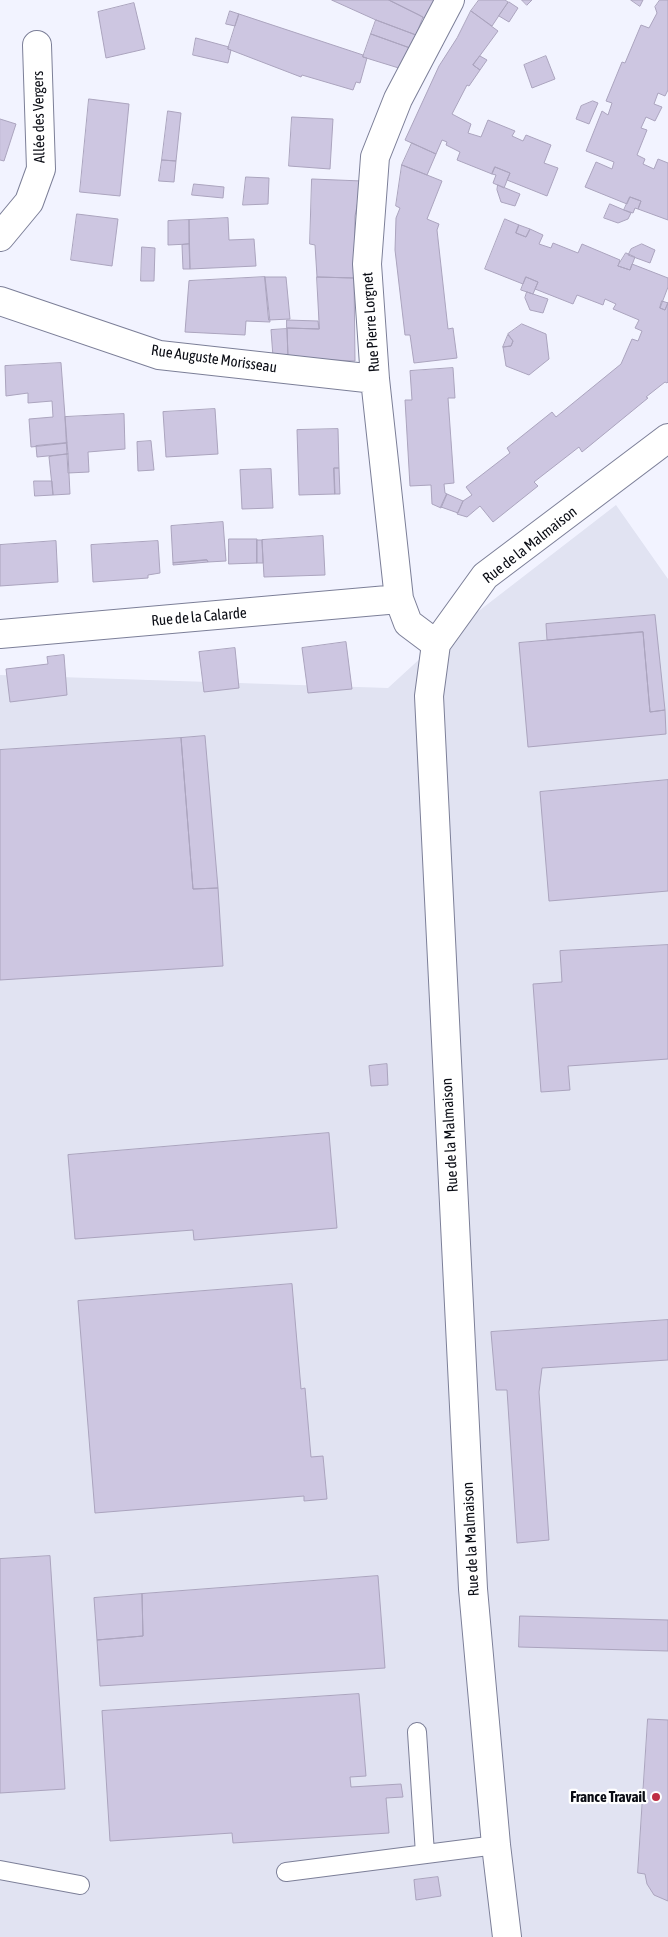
<!DOCTYPE html>
<meta charset="utf-8">
<style>
body{margin:0}
canvas{display:block;background:#f2f3ff}
</style>
<canvas width="668" height="1937"></canvas>
<script>
const c = document.querySelector('canvas').getContext('2d');
c.lineJoin = 'round';
function fillPath(path, color) { c.fillStyle = color; c.fill(path, 'evenodd'); }
function trace(path, color, width, dash) { c.strokeStyle = color; c.lineWidth = width; c.lineCap = dash ? 'butt' : 'round'; c.setLineDash(dash || []); c.stroke(path); }
function drawText(font, color, halo, rows, align = 'center') {
  c.font = font + ' "Asap Condensed",sans-serif'; c.lineWidth = 4.5; c.setLineDash([]); c.textBaseline = 'middle'; c.strokeStyle = halo; c.fillStyle = color; for (const [text, x, y, turn = 0] of rows) {
    c.save(); c.translate(x, y); c.rotate((+turn || 0) * Math.PI / 180); c.textAlign = isNaN(turn) ? turn : align; if (halo) c.strokeText(text, 0, 0); c.fillText(text, 0, 0); c.restore();
  }
}
const built = new Path2D(`
 M616 505 668 579V1937H0V675L388 688 436 644Z`);
const building = new Path2D(`
 M332 0H389L423 17 416 35 376 20Z
 M389 0H440L429 21 419 15Z
 M479 0H505L508 2 492 26 471 11Z
 M522 0H532L527 5Z
 M631 0H643L640 6Z
 M660 0H668V90L665 96 658 93 654 104 662 107 655 121 646 117 641 128 647 130 637 155 645 159 643 164 654 169 658 159 668 163V220L638 209 641 201 630 197 627 204 585 187 596 162 612 169 614 162 586 151 602 111 608 115 612 103 606 101 622 62 625 63 641 25 649 28 657 13 655 7Z
 M509 2 518 8 509 22 499 16Z
 M134 3 145 49 106 58 98 12Z
 M230 11 239 14 235 26 226 24Z
 M471 11 498 31 473 65 480 70 469 86 467 85 452 114 471 124 468 133 481 137 488 120 515 131 512 136 523 141 526 135 551 145 544 163 558 168 547 196 507 180 510 173 495 167 492 174 457 160 460 152 446 145 447 142 442 140 436 154 405 140 439 66 457 38Z
 M239 14 363 55V57L367 58 360 83 356 82 353 90 302 75 301 77 228 49Z
 M376 20 416 35 410 48 371 34Z
 M371 34 410 48 402 69 363 57Z
 M196 38 229 47 228 49 231 50 228 63 193 55Z
 M480 56 487 60 480 70 473 65Z
 M546 56 555 79 532 88 524 65Z
 M89 99 129 104 120 196 80 192Z
 M593 101 598 103 589 124 576 119 581 106Z
 M168 111 181 113 176 161 162 160Z
 M292 117 333 119 330 169 289 166Z
 M0 119 16 124 4 161 0 160Z
 M412 143 436 154 427 175 402 165Z
 M162 160 176 161 174 182 159 181Z
 M402 165 442 181 427 219 439 224 437 230 448 329 453 328 457 358 414 363 410 335H405L395 250 396 218 400 208 396 206Z
 M495 167 510 173 504 188 493 183 496 175 492 174Z
 M246 177 269 178 268 204 243 205Z
 M312 179 362 181 355 216 354 278 317 277 315 245 310 244Z
 M194 184 224 187 223 198 192 195Z
 M498 185 520 194 515 206 501 202 497 190Z
 M630 197 641 201 638 209 635 208 633 213 624 210Z
 M610 204 631 213 628 219 618 223 604 218Z
 M77 214 118 219 112 266 71 260Z
 M228 218 229 240 254 239 256 266 190 269 189 220Z
 M505 219 519 225 516 233 526 237 530 229 543 235 539 244 551 248 553 243 578 253 582 244 620 260 618 266 630 270 632 264 668 278V287L660 308 665 310 668 302V382L667 383 665 382 646 397 648 398 582 452 579 447 534 482 538 486 493 522 480 506 467 517 457 514 463 501 472 495 466 487 510 453 507 448 552 412 556 417 621 364 632 339 638 341 642 331 635 328 639 320 613 309 616 304 605 299 603 305 577 295 573 304 535 289 538 282 526 277 523 284 485 269Z
 M189 220V244L168 245V221Z
 M519 225 530 229 526 237 516 233Z
 M189 244 190 269H183L182 245Z
 M642 244 655 250 650 263 628 255 631 249Z
 M142 247 155 248 154 281H141Z
 M626 253 635 257 630 270 618 266Z
 M265 277 270 322 246 321 245 335 185 332 189 281Z
 M265 277H286L290 319 269 320Z
 M317 277 354 278 355 361 288 358 287 328 319 329Z
 M526 277 538 282 533 294 521 290Z
 M527 292 548 299 543 313 530 310 525 298Z
 M662 301 668 303 665 310 660 308Z
 M287 320 318 321 319 329 287 328Z
 M522 324 546 334 549 359 529 375 506 366 503 347 511 346 513 341 508 334Z
 M287 329 288 358 273 357 271 330Z
 M508 335 513 341 511 346 503 347Z
 M61 363 67 443 31 447 29 419 53 417 52 401 28 403V393L6 396 5 366Z
 M453 368 455 398H448L454 483 444 484 445 493 447 494 441 508 432 504 431 485 410 486 405 400H412L410 371Z
 M215 409 218 454 166 457 163 412Z
 M124 414 125 449 88 452 89 472 68 473 65 417Z
 M338 429 339 468H334L335 494 299 495 297 430Z
 M151 441 154 470 138 471 137 442Z
 M67 443 68 454 37 457 36 446Z
 M68 454 70 494 53 495 49 457Z
 M334 468H339L340 494H335Z
 M271 469 273 508 242 509 240 470Z
 M34 481H52L53 495 35 496Z
 M447 494 463 501 458 513 441 507Z
 M223 522 226 561 208 562 207 560 173 563 171 526Z
 M323 536 325 575 264 577 262 540Z
 M229 539H257V563L229 564Z
 M257 540H262L263 563H257Z
 M56 541 58 582 0 586V545Z
 M158 541 160 573 148 575V578L93 582 91 545Z
 M207 560 208 562 173 565V563Z
 M655 615 665 710 650 712 643 632 547 640 546 624Z
 M643 632 650 712 665 710 666 734 528 747 519 643Z
 M346 642 352 689 308 693 302 648Z
 M235 648 239 688 204 692 199 652Z
 M64 655 67 695 10 702 6 669 48 664 47 657Z
 M205 736 218 888 193 889 181 738Z
 M181 738 193 889 218 888 223 966 0 980V750Z
 M668 780V891L549 901 540 792Z
 M668 945V1059L568 1066 570 1090 541 1092 533 984 562 982 560 951Z
 M387 1064 388 1085 371 1086 369 1066Z
 M329 1133 337 1228 194 1240 193 1230 75 1239 68 1155Z
 M292 1284 301 1389 305 1388 311 1457 323 1456 327 1499 304 1501V1496L95 1513 78 1301Z
 M668 1320V1360L542 1368 539 1392 549 1540 517 1543 507 1390H496L491 1332Z
 M50 1556 65 1789 0 1793V1559Z
 M378 1576 385 1668 100 1686 97 1640 143 1636 142 1594Z
 M142 1594 143 1636 97 1640 94 1598Z
 M520 1616 668 1620V1651L519 1647Z
 M359 1694 366 1776 350 1777 351 1787 401 1784 403 1797 386 1798 389 1833 233 1843 232 1833 110 1841 102 1711Z
 M648 1719 668 1720V1901L654 1895 647 1884 645 1874 638 1873Z
 M438 1877 441 1896 416 1900 414 1880Z`);
const service = new Path2D(`
 M417 1732 425 1854
 M0 1870 80 1885
 M286 1872 496 1845`);
const minor = new Path2D(`
 M0 237 29 202 41 169 37 45
 M0 301 159 355 375 379
 M0 634 399 599
 M436 644 408 623 399 599 375 379 367 264 375 157 398 99 450 0
 M507 1937 496 1845 473 1589 429 696 436 644 485 576 668 438`);
const markers = [
 [656,1797,5,"#be2d43"]
];
const streetNames = [
 ["Allée des Vergers",39,117,-91],
 ["Rue Pierre Lorgnet",371,322,-94],
 ["Rue Auguste Morisseau",214,359,8],
 ["Rue de la Malmaison",530,545,-38],
 ["Rue de la Calarde",199,617,-5],
 ["Rue de la Malmaison",450,1135,-93],
 ["Rue de la Malmaison",471,1539,-93]
];
const poiNames = [
 ["France Travail",646,1797]
];
fillPath(built, '#e1e3f2');
fillPath(building, '#cdc6e1');
trace(building, '#aba4be', 1);
trace(service, '#7c7f98', 20);
trace(minor, '#7c7f98', 30);
trace(service, '#fff', 18);
trace(minor, '#fff', 28);
for (const [x, y, r, color] of markers) { const dot = new Path2D(); dot.arc(x, y, r, 0, 2 * Math.PI); c.fillStyle = color; c.fill(dot); trace(dot, '#fff', 2); }
drawText('15px', '#0a0c14', '#fff', streetNames);
drawText('bold 15px', '#0a0c14', '#fff', poiNames, 'right');
</script>
